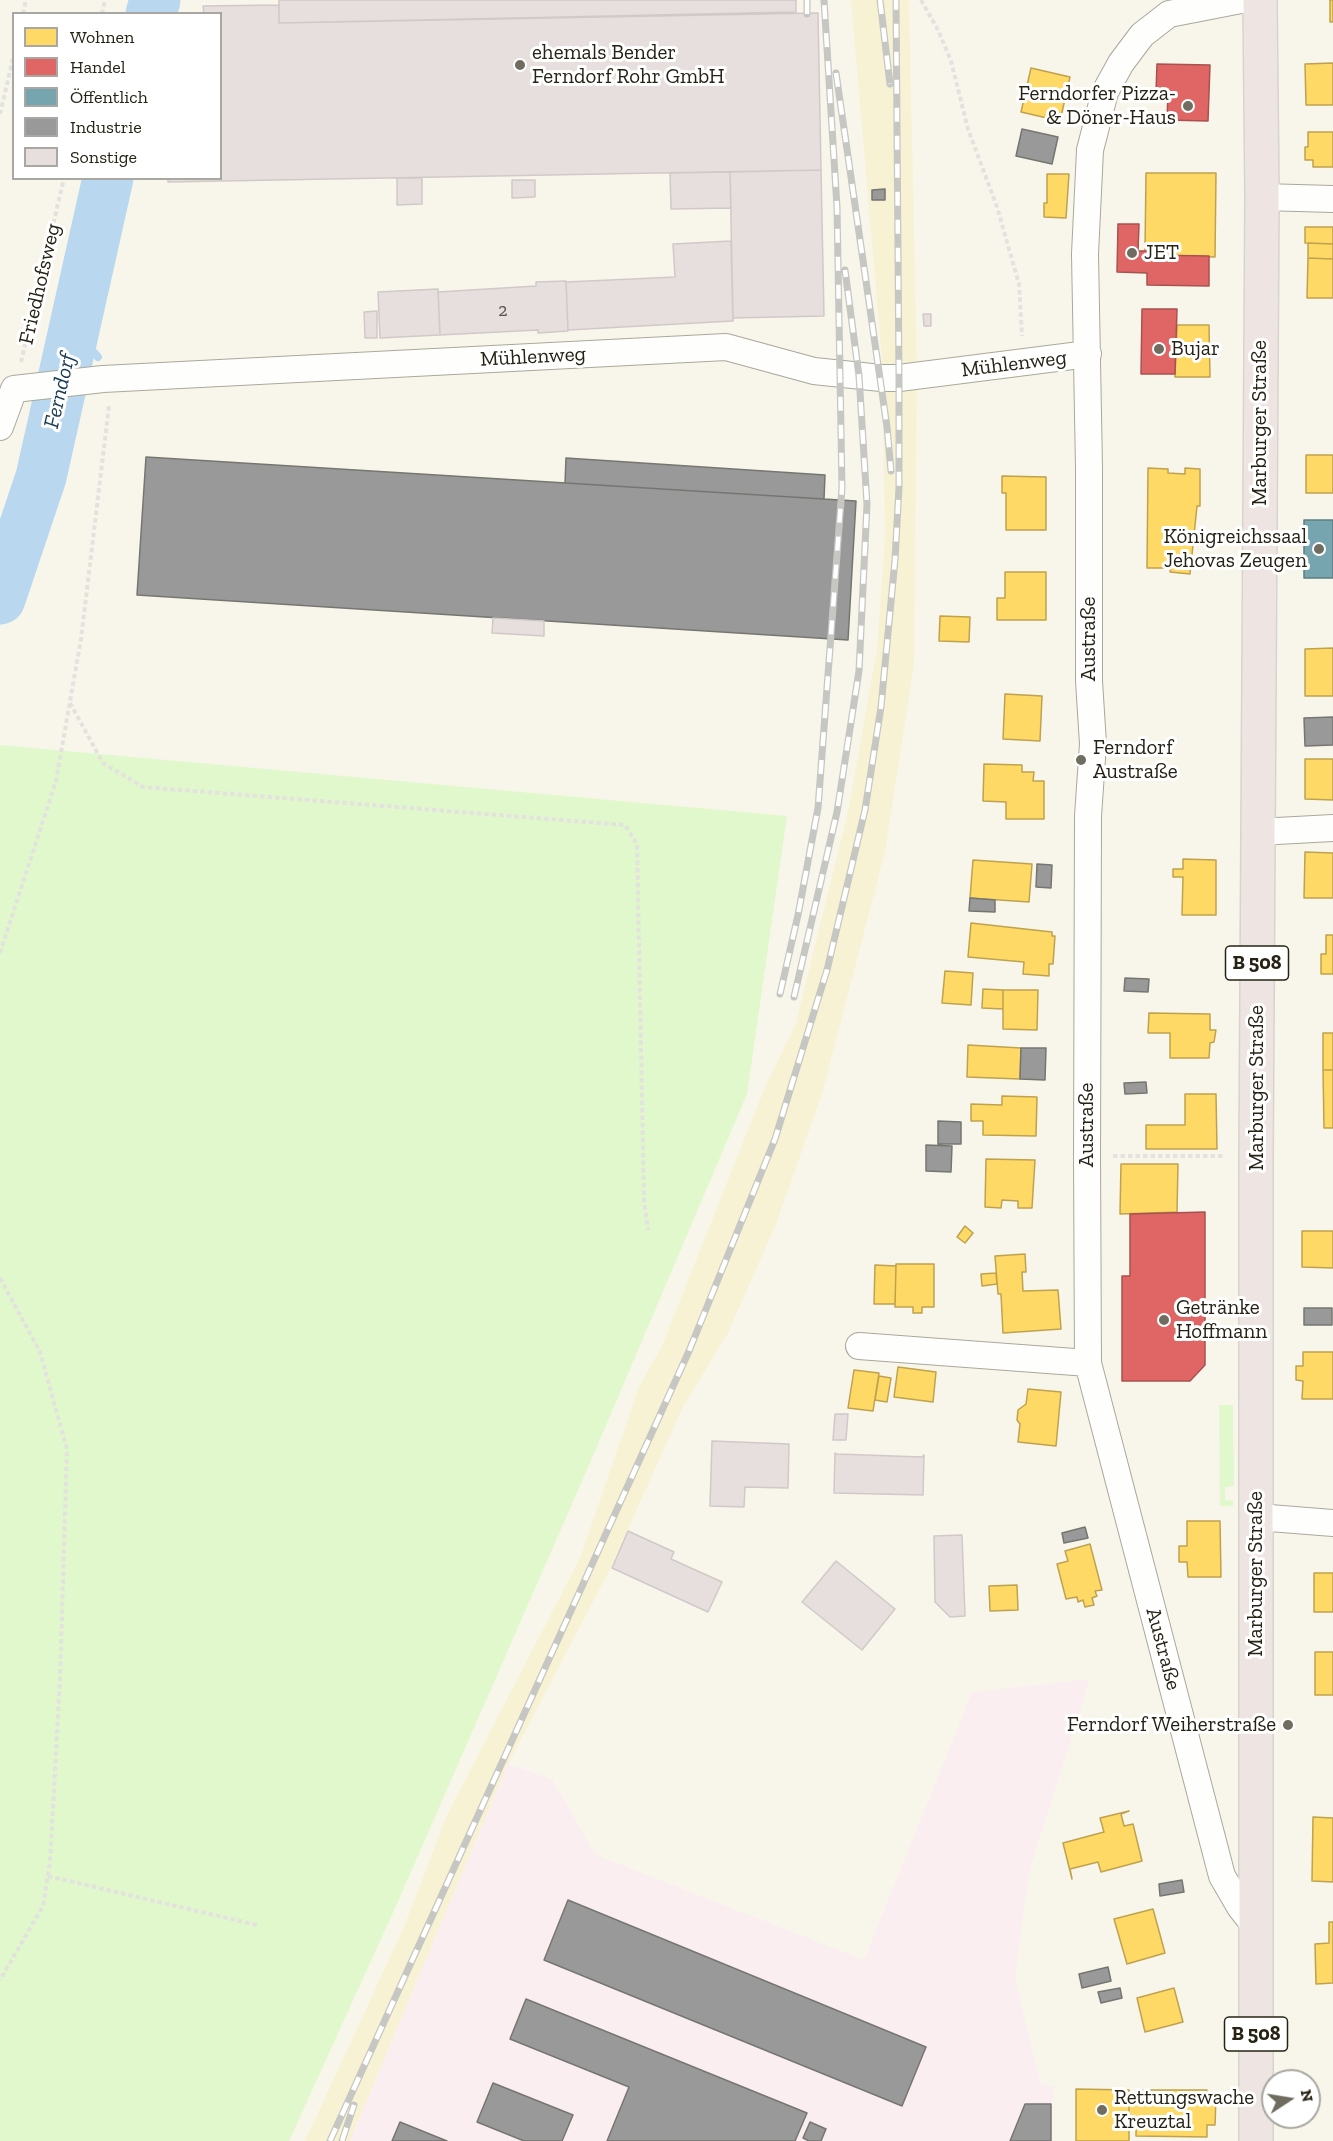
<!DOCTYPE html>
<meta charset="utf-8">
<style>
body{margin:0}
#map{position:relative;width:1333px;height:2141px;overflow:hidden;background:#f8f6ea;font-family:"Zilla Slab",serif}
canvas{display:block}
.legend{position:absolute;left:12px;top:12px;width:210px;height:168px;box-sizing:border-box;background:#fff;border:2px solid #a8a7a1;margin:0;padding:8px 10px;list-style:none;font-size:18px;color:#262315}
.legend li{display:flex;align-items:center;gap:12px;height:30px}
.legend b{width:30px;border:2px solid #a8a7a1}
.north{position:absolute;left:1261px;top:2069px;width:60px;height:60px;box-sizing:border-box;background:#fff;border:2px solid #a8a7a1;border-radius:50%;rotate:78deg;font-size:16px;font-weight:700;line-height:24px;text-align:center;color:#262315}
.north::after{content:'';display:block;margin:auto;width:21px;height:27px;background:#706d60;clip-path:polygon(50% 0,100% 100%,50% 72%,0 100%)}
</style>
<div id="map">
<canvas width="1333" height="2141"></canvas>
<ul class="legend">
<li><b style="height:16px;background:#ffd966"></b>Wohnen</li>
<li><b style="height:16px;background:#e06666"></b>Handel</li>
<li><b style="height:16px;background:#76a5af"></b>Öffentlich</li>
<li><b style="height:16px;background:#999"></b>Industrie</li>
<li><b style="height:16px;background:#e6dfde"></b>Sonstige</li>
</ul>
<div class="north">N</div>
</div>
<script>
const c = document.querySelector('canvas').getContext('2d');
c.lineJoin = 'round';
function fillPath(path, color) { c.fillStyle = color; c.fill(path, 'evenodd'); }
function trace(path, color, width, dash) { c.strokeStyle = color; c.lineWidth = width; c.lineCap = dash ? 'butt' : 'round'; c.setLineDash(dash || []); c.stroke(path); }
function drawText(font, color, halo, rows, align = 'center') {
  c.font = font + ' "Zilla Slab",serif'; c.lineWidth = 6; c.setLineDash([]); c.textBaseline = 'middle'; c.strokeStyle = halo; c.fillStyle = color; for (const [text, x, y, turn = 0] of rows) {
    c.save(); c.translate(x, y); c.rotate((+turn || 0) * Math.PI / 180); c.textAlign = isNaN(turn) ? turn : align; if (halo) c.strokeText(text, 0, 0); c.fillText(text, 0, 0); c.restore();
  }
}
const built = new Path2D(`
 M851 0H909L917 372 914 664 885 852 822 1094 776 1224 728 1333 683 1407 608 1573 508 1764 350 2141H305L404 1927 447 1815 580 1558 639 1387 662 1346 765 1087 795 1026 848 812 877 649 885 537 882 360Z`);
const industrial = new Path2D(`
 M1090 1679 1029 1872 1015 1977 1040 2083 1055 2087 1051 2104V2141H350L508 1764 552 1779 596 1855 864 1960 972 1692Z`);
const green = new Path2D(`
 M0 745 787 816 747 1094 593 1456 396 1906 289 2141H0Z
 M1219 1405H1233L1234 1486 1225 1487V1500L1233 1501V1506H1220Z`);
const homes = new Path2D(`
 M1330 0H1333V22H1330Z
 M1333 63V105H1306L1305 64Z
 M1031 68 1070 77 1060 121 1021 112Z
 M1308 132H1333V167H1313V160H1305V147H1308Z
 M1146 173H1216L1215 257 1148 255V251H1145Z
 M1047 174H1069L1066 218 1044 217V203H1047Z
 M1305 227H1333V244L1305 243Z
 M1308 243 1333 244V259L1308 258Z
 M1308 258 1333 259V298H1307Z
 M1177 325H1209L1210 377H1175Z
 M1306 455H1333V493H1306Z
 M1148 468 1168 469V473L1185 474V468L1200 469V506H1197L1190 574 1170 572 1171 568H1147Z
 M1002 476 1046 477V530H1006V493H1002Z
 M1005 572H1046V620H997V598H1005Z
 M940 616 970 617 969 642 939 641Z
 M1333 648V696H1305V649Z
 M1005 694 1042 696 1040 741 1003 739Z
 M1305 759H1333V800L1305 799Z
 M984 764 1022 765V772H1034L1033 781H1044V819H1006V802L983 801Z
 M1305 852 1333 853V898H1304Z
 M1183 859 1216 860V915H1182L1183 877H1173V869H1183Z
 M973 860 1032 864 1029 902 970 898Z
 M971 923 1052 932V936H1055L1053 964H1049V976L1023 974 1024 962 968 957Z
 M1326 935H1333V974H1321V954H1326Z
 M945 971 973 973 971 1005 942 1003Z
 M983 989 1003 990V1009L982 1008Z
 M1003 990H1038L1037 1030 1003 1029Z
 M1149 1013 1210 1014V1030H1216L1214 1042 1210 1043 1209 1058H1170V1033H1148Z
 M1323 1033H1333V1070H1323Z
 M968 1045 1021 1048 1020 1079 967 1077Z
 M1323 1070H1333V1128H1324Z
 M1185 1094H1216L1217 1149H1146V1125H1185Z
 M1002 1096 1037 1097 1036 1136 983 1135V1121H971V1104L1002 1105Z
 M986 1159 1035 1160 1032 1208H1018V1201L1002 1200 1001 1208 985 1207Z
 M1121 1164H1178L1177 1212 1120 1214Z
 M965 1226 973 1233 965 1243 957 1237Z
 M1302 1231H1333V1268L1302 1267Z
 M1025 1254 1026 1272H1022L1023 1291 1058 1290 1061 1329 1003 1333 1001 1294H998L995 1256Z
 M896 1264H934V1307H922V1313H913V1307H895Z
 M875 1265 896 1266 895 1304H874Z
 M996 1273 997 1284 982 1286 981 1274Z
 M1303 1352H1333V1399H1302L1303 1381 1296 1380V1366H1303Z
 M898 1367 936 1372 933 1402 894 1397Z
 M854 1370 879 1373 873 1411 848 1408Z
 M879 1376 891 1378 887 1402 875 1400Z
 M1028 1389 1061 1392 1056 1446 1018 1442 1020 1424 1017 1420 1018 1410 1026 1404Z
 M1187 1521H1220L1221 1577H1188L1187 1562H1179V1546H1187Z
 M1090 1544 1102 1590 1095 1591 1097 1596 1092 1598 1094 1605 1085 1607 1083 1600 1078 1602 1077 1597 1066 1599 1057 1564 1068 1561 1065 1551Z
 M1314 1573H1333V1612H1314Z
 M1017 1585 1018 1610 990 1611 989 1586Z
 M1315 1652H1333V1695H1315Z
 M1129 1811 1121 1814 1124 1826 1133 1824 1142 1861 1101 1872 1098 1862 1070 1869 1072 1879 1063 1843 1104 1832 1100 1818Z
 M1313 1817 1333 1818V1882L1312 1881Z
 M1153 1909 1165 1953 1127 1964 1114 1919Z
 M1329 1922H1333V1983L1316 1984 1315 1944 1329 1943Z
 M1174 1988 1183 2022 1145 2032 1137 1998Z
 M1076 2089 1129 2090V2141H1076Z
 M1137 2090H1207V2097H1216L1215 2125H1207V2137L1136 2136V2125L1129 2124V2097L1137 2096Z`);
const shops = new Path2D(`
 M1157 64 1210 65 1208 121 1167 120 1168 92H1156Z
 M1118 224H1139L1138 251H1148V255L1209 256V286L1147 285V273L1117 272Z
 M1142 309H1177L1175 374H1141Z
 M1205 1212V1365L1190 1381H1122V1276H1130V1214Z`);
const public = new Path2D(`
 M1304 520H1333V578H1304Z`);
const industry = new Path2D(`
 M1022 129 1058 137 1052 164 1016 156Z
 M885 189V200H872V190Z
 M146 457 856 501 848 640 137 595Z
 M566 458 825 475 824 499 565 483Z
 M1333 717V745L1305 746 1304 718Z
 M1037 864 1052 865 1051 888 1036 887Z
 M970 898 995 900V912L969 911Z
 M1125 978 1149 979 1148 992 1124 991Z
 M1021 1048H1046L1045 1080 1020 1079Z
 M1146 1082 1147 1093 1125 1094 1124 1083Z
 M938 1121 961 1122V1144H938Z
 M926 1145 952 1146 951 1172 926 1171Z
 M1304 1308H1332V1325H1304Z
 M1085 1527 1088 1538 1064 1543 1062 1533Z
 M1182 1880 1184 1892 1160 1896 1159 1884Z
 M568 1900 926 2047 902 2106 544 1960Z
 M1108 1967 1111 1981 1082 1988 1079 1974Z
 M1120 1988 1122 1998 1101 2003 1098 1992Z
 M526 1999 807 2113 795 2141H607L629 2087 510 2039Z
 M493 2083 573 2115 562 2141H524L477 2122Z
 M1025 2104H1051V2141H1010Z
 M400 2122 447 2141H392Z
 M810 2122 826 2129 821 2141H809L803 2138Z`);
const stream = new Path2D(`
 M74 330 98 357`);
const river = new Path2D(`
 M151 14 155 0
 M0 599 41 477 108 178`);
const building = new Path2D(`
 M279 0H796V12L279 23Z
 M279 5V23L818 13 821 170 168 182V178H220V14H204L203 6Z
 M821 170 824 316 733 318 730 172Z
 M730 172 731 208 671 209 670 173Z
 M397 178H422V204L397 205Z
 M512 180H535V197L512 198Z
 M731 241 733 321 568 330 566 282 675 277 673 244Z
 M566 281 568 331 538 333V330L440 335 438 292 536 286V282Z
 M438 289 440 335 380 338 378 292Z
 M377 311V338H365L364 312Z
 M923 314H931V326H924Z
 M493 618 544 621V636L492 633Z
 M835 1414H848L846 1440H833Z
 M712 1441 789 1444 788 1488 745 1487 744 1507 710 1506Z
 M835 1453 837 1454 922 1457 924 1455 923 1495 834 1493Z
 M628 1531 674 1552 671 1559 722 1582 708 1612 612 1568Z
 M962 1535 965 1616 950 1617 935 1602 934 1536Z
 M836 1561 895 1609 862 1650 802 1602Z`);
const path = new Path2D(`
 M921 0 938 30 951 61 968 129 997 207 1019 284 1022 336
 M23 14 26 0
 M102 14 105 0
 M0 114 14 54
 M21 362 64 178
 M70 703 103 763 143 787 625 825 637 844 644 1200 648 1230
 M0 953 56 781 81 639 109 406
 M1113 1156H1225
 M0 1278 40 1352 67 1449 60 1679 50 1862 43 1906 0 1980
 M48 1876 257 1925`);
const street = new Path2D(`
 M1241 0 1169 14 1142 35 1121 63 1105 92 1090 150 1085 254 1089 468V681L1093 744 1088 816 1087 1156 1088 1363 1222 1876 1240 1907 1255 1926
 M1262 197 1333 199
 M0 427 14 389 103 379 726 347 814 371 881 378H899L1088 354
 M1258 832 1333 828
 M859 1346 1088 1363
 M1257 1517 1333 1523`);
const primary = new Path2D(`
 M1256 2141V1156L1262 197 1260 0`);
const rail = new Path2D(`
 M807 0V14
 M880 0 890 84
 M836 73 887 427 891 471
 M780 994 798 915 818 808 842 488 837 207 824 0
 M794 997 837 812 859 671 867 504 859 376 845 270
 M330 2141 689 1351 775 1139 827 970 865 810 881 707 895 560 899 487V378L896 0
 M342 2141 354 2105`);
const markers = [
 [520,65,6,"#706d60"],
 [1188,106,6,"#706d60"],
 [1132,253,6,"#706d60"],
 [1159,349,6,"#706d60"],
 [1319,549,6,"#706d60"],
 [1081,760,6,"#706d60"],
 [1164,1320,6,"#706d60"],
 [1288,1725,6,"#706d60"],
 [1102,2110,6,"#706d60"]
];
const numberNames = [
 ["2",503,311]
];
const shields = [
 [1257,963,63],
 [1256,2034,63]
];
const shieldNames = [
 ["B 508",1257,963],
 ["B 508",1256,2034]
];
const poiNames = [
 ["ehemals Bender",532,53],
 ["Ferndorf Rohr GmbH",532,77],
 ["Ferndorfer Pizza-",1176,94,"right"],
 ["& Döner-Haus",1176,118,"right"],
 ["JET",1144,253],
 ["Bujar",1171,349],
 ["Königreichssaal",1307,537,"right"],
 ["Jehovas Zeugen",1307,561,"right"],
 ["Ferndorf",1093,748],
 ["Austraße",1093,772],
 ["Getränke",1176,1308],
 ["Hoffmann",1176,1332],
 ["Ferndorf Weiherstraße",1276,1725,"right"],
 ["Rettungswache",1114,2098],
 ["Kreuztal",1114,2122]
];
const streetNames = [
 ["Friedhofsweg",40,284,-77],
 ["Mühlenweg",533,357,-3],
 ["Mühlenweg",1014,364,-7],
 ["Marburger Straße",1260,423,-90],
 ["Austraße",1089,639,-90],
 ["Marburger Straße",1257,1088,-90],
 ["Austraße",1087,1125,-90],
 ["Marburger Straße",1256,1574,-90],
 ["Austraße",1163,1649,75]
];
const waterNames = [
 ["Ferndorf",60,391,-77]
];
fillPath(built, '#f7f2d4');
fillPath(industrial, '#fbeef1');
fillPath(green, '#e1f8cc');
fillPath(homes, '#ffd966');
trace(homes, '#bea24e', 1.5);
fillPath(shops, '#e06666');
trace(shops, '#a8524e', 1.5);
fillPath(public, '#76a5af');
trace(public, '#5e7e81', 1.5);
fillPath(industry, '#999');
trace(industry, '#767671', 1.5);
trace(stream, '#b9d8f0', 8);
trace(river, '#b9d8f0', 51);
fillPath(building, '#e6dfde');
trace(building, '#d1c9c8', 1.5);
trace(street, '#aaa89c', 28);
trace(primary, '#d5d4ce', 36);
trace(path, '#e3e2de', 4, [4.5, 3]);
trace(street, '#fefefc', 26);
trace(primary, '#eee5e3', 33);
trace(rail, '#c6c6c2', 7);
trace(rail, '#fff', 4.5, [14]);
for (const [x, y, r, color] of markers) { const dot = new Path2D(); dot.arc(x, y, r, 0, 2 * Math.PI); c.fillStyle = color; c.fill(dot); trace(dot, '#fff', 2); }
drawText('18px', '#565247', null, numberNames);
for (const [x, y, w] of shields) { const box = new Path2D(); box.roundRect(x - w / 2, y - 17, w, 34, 4.5); c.fillStyle = '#fff'; c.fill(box); trace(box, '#262315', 1.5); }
drawText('bold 20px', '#262315', null, shieldNames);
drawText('21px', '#262315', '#fff', poiNames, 'left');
drawText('21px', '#262315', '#fff', streetNames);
drawText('italic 22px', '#183953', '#fff', waterNames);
</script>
